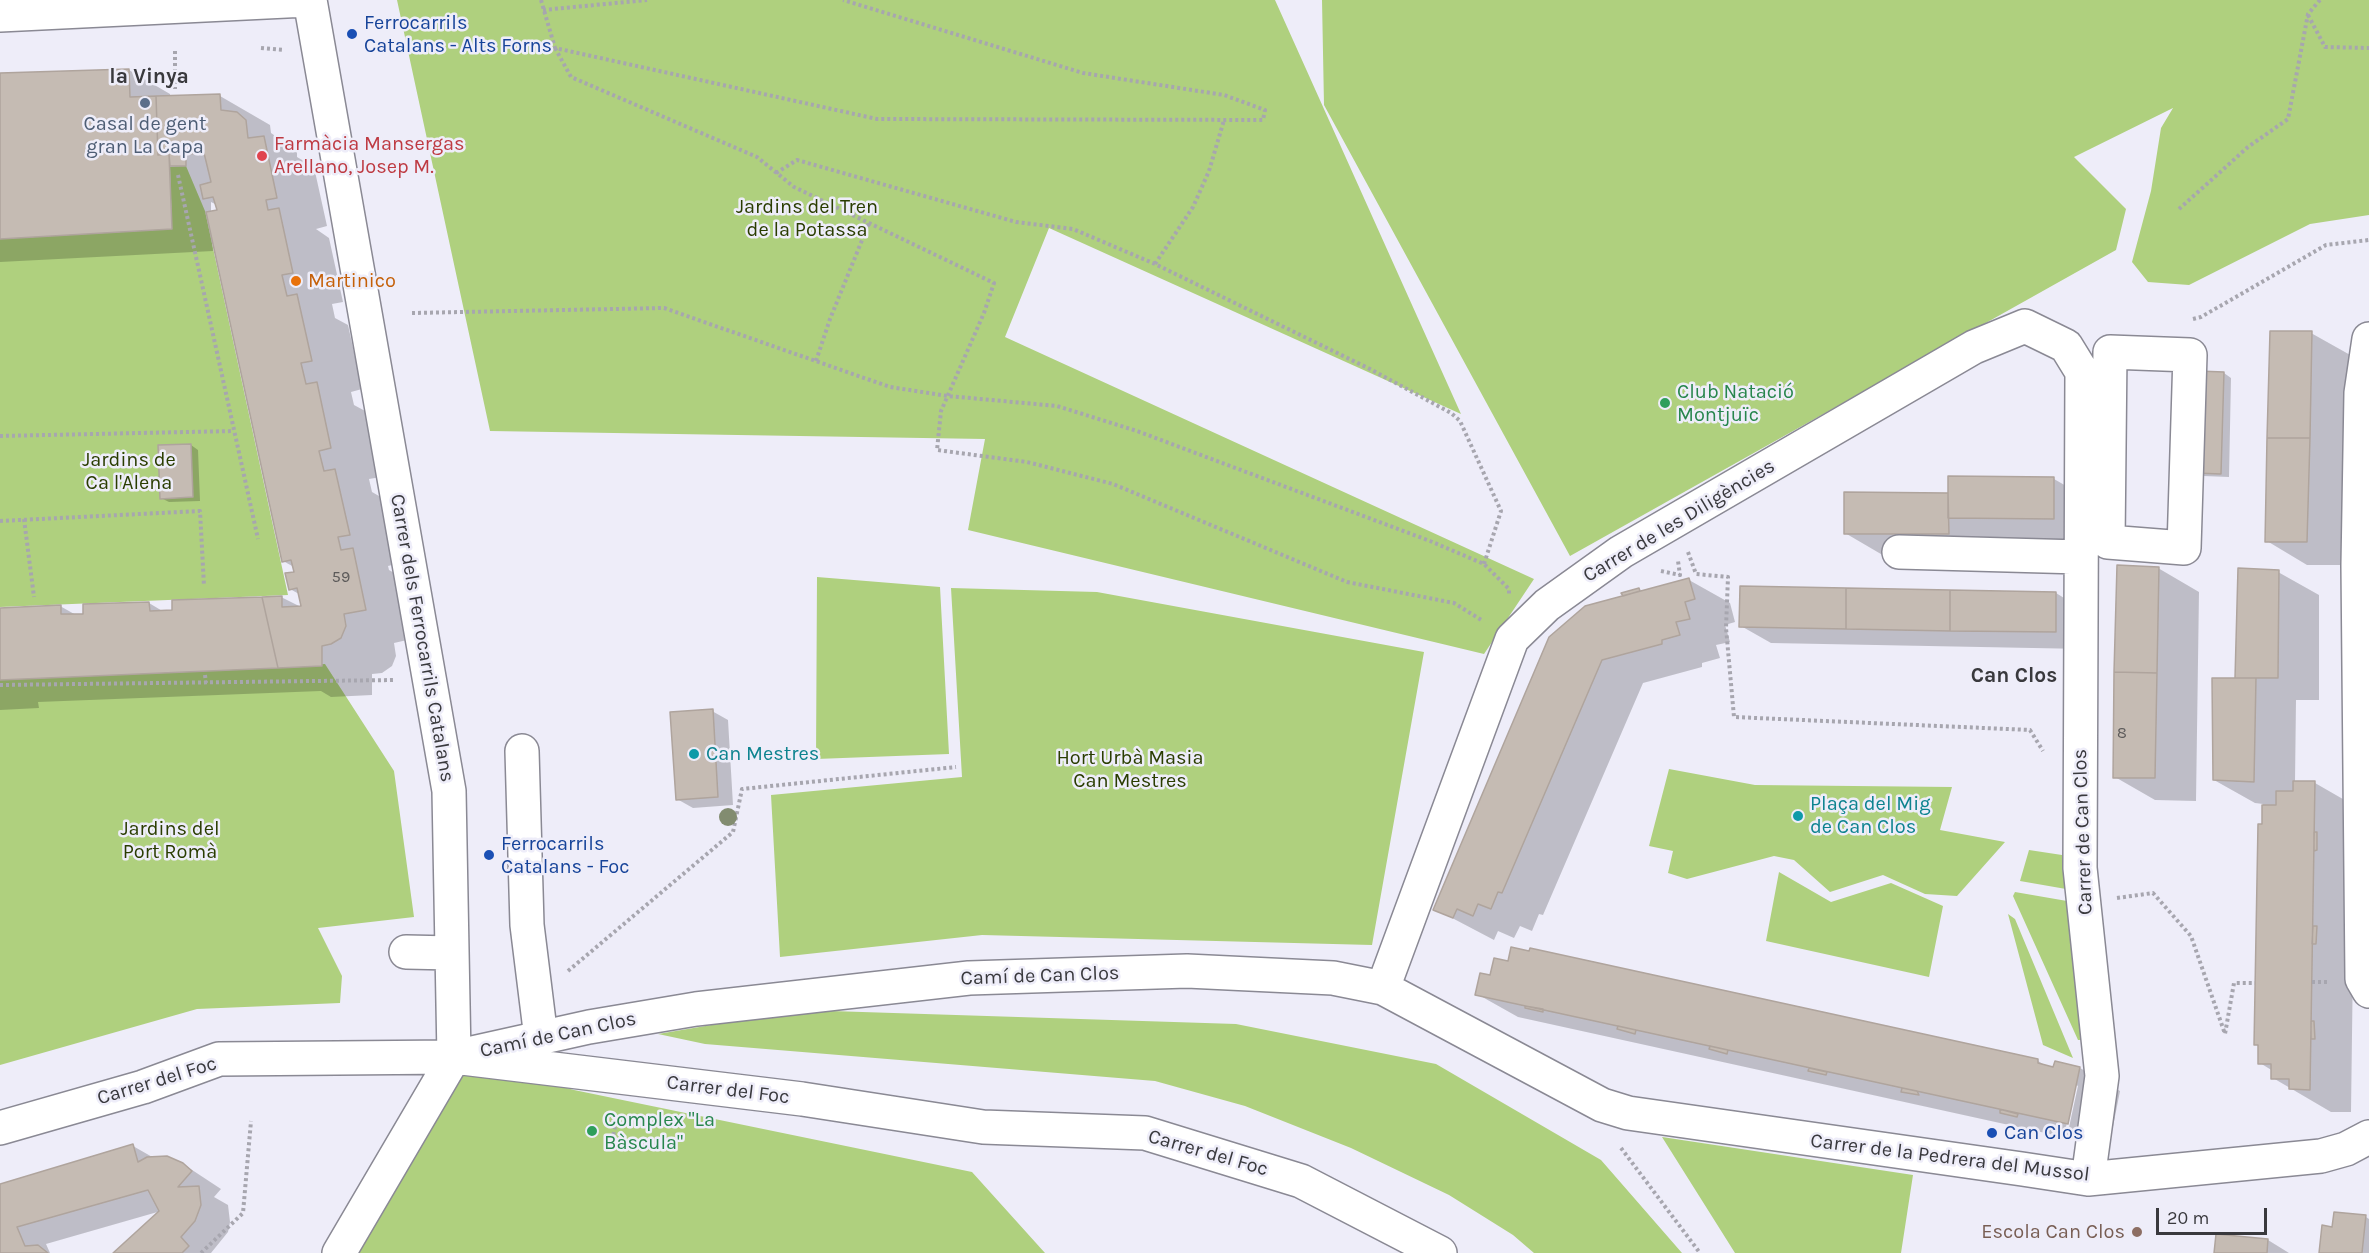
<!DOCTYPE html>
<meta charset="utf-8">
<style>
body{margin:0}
#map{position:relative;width:2369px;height:1253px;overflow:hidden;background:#eeedf9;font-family:Karla,sans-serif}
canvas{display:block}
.scale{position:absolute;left:2156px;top:1208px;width:111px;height:27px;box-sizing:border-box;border:3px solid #39393d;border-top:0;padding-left:8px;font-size:18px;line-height:21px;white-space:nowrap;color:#39393d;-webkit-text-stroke:4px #eeedf9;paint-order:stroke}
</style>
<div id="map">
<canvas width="2369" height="1253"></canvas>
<div class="scale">20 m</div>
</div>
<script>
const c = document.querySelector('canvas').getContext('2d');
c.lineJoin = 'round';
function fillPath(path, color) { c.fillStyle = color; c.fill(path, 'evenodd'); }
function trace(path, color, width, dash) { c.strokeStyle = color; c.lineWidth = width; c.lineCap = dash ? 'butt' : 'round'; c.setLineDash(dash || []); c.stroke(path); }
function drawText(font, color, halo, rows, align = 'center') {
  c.font = font + ' Karla,sans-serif'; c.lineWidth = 5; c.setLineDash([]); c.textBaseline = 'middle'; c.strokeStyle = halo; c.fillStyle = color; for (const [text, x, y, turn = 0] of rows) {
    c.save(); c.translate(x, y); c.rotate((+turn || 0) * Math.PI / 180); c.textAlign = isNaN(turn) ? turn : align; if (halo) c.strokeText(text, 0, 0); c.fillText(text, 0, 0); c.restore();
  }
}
const green = new Path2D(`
 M397 0H1275L1461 414 1049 228 1005 337 1534 579 1484 654 968 530 985 439 490 431Z
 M1322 0H2369V215L2310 224 2189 285 2148 282 2132 262 2151 191 2161 128 2173 108 2074 157 2126 209 2116 250 1570 556 1324 105Z
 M186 166 205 211 288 595 0 607V239L172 229 170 167Z
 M817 577 940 587 949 754 816 759Z
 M951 588 1097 592 1424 652 1372 945 982 935 780 957 771 795 962 777Z
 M325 664 394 771 414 917 318 928 342 976 340 1003 197 1009 0 1065V677Z
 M1669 769 1755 785 1952 787 1940 830 2005 842 1957 896 1925 894 1883 875 1830 892 1794 860 1774 856 1687 879 1668 873 1673 851 1649 846Z
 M2029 850 2062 855 2066 889 2020 881Z
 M1779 872 1831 902 1891 883 1943 906 1929 977 1766 941Z
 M2015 892 2067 901 2082 1040H2078L2013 896Z
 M2008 914 2015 919 2073 1058 2043 1045Z
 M800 1010 1236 1024 1436 1064 1601 1160 1682 1253H1534L1513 1235 1449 1195 1351 1148 1245 1106 1155 1081 705 1044 658 1034Z
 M454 1057 574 1090 972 1172 1045 1253H339Z
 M1662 1137 1913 1175 1901 1253H1735Z`);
const shadow = new Path2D(`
 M129 70 170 94V97L220 96 270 125 271 133 297 151V157L314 167 327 226 316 229 329 238 343 302 332 304 335 318 348 325 362 389 351 392 354 405 367 412 381 477 369 479 372 492 386 500 400 563 388 566 389 570 403 578 416 638 394 643 396 656 392 666 382 673 372 674V695L331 697 321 691 38 702 39 708 0 710V609L60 606 76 615H85L149 603 164 612 281 597 303 608 299 594 290 589 295 573 294 567 283 561 212 240 213 251 0 262V75ZM211 202 217 205 218 211 211 212Z
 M2311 333 2352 356 2347 565H2307L2267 541Z
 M2224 373 2231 378 2229 477 2203 476 2196 472Z
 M191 445 198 450 200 501 169 502 161 498Z
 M2054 479 2094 502V541L1886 557 1845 533 1949 494Z
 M2158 568 2199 592 2196 801 2155 800 2115 777Z
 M2278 572 2319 595V700H2296L2295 782 2315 783 2355 806 2351 1112H2331L2273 1078V1071L2260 1063 2259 1046 2256 1044 2263 804 2255 803 2214 780 2236 679Z
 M1689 580 1730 603 1735 622 1725 625 1730 642 1716 645 1720 658 1702 663V667L1643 683 1543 915 1539 914 1532 931 1520 926 1514 938 1498 931 1494 940 1435 909 1627 596 1639 590 1643 592Z
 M2056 593 2085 611V649L1771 643 1741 626Z
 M712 711 728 720 733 805 693 808 677 799Z
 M1477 994 2038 1061 2048 1067 2080 1068 2120 1091 2109 1147 1518 1017ZM2075 1084 2078 1086 2068 1132H2065Z
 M133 1146 154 1158 183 1164 221 1189 214 1197 228 1205 230 1222 228 1232 211 1253H116L161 1211 46 1244 50 1253H0V1185Z
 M2366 1217 2369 1219V1253H2321L2333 1228Z
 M2268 1240 2289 1253H2216Z`);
const building = new Path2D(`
 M129 69 130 97 156 96 158 155 169 154 172 229 0 239V73Z
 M220 94 221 110 237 112 246 120 248 138 264 136 277 198 266 200 268 210 279 208 293 273 282 275 287 296 297 294 312 361 301 363 306 384 317 382 331 448 319 451 324 471 335 469 350 535 338 537 341 550 353 548 366 610 344 614 346 626 341 638 331 644 322 646V666L278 668 262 597 282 596V607L301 606 297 588 289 590 285 573 294 572 291 560 282 562 206 212 217 210 213 197 203 199 200 185 211 182 204 153 186 154V166H170L169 154 158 155 156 96Z
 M2270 331H2312L2310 438H2267Z
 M2198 371 2224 372 2221 474 2194 473Z
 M2267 438H2310L2307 542H2265Z
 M191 444 193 497 160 499 158 445Z
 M1948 476 2054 477V519L1948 518Z
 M1844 492 1948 493 1949 534H1844Z
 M2117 565 2159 567 2157 673 2114 672Z
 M2238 568 2279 570 2278 678H2235Z
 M1689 578 1695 599 1685 602 1690 619 1676 622 1680 635 1662 640V644L1602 660 1502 893 1498 892 1491 909 1478 904 1473 916 1457 909 1453 918 1433 910 1549 637 1585 606Z
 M1740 586 1846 588V629L1739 627Z
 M1639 588 1640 591 1623 596 1621 593Z
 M1846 588 1950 590V631L1846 629Z
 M1950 590 2056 592V632L1950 631Z
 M262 597 278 668 0 680V608L61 605V614H83V604L149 602 150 611 172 610V600Z
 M2114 672 2157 673 2155 778H2113Z
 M2212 678H2256L2254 782 2213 780Z
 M713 709 718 797 676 800 670 712Z
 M2293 781H2315L2310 1090 2289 1089V1079H2271V1064H2258V1045H2254L2258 824H2262V805H2276V791H2293Z
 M2314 832H2317V850L2314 851Z
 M2313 926H2317L2316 944H2312Z
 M1511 947 1529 951 1530 948 2038 1059V1063L2053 1067 2055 1061 2080 1067 2068 1124 1475 995 1480 973 1490 975 1494 958 1508 961Z
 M1525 1006 1543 1009V1012L1525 1008Z
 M2311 1021H2314L2315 1039H2311Z
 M1618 1026 1636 1030 1635 1034 1617 1029Z
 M1710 1046 1728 1050 1727 1054 1709 1049Z
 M1809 1068 1827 1072 1826 1075 1808 1071Z
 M1902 1088 1917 1091 1919 1095 1901 1092Z
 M2000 1110H2003L2018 1114 2017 1117 2000 1113Z
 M133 1144 138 1162 147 1157 167 1156 183 1163 192 1171 178 1187 199 1186 201 1205 195 1221 181 1237 189 1246 182 1253H113L159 1211 148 1190 17 1227 25 1246 38 1245 48 1253H0V1184Z
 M2334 1212 2366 1215 2362 1253H2319L2322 1225 2332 1227Z
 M2216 1234 2268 1239 2267 1253H2214Z`);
const path = new Path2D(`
 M541 0 555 48 877 119 1263 120 1265 110 1224 95 1083 73 843 0
 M543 10 647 0
 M2308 15 2325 47 2369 48
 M261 48 284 50
 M555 48 571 77 757 157 794 187 994 283 984 313 941 411 937 450 1027 462 1113 484 1347 582 1454 603 1483 621
 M175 51V89
 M776 173 797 160 1016 222 1073 229 1155 264 1370 369 1451 413 1460 421 1501 511 1484 564
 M178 175 258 539
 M2179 209 2248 147 2288 119 2308 14 2320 0
 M1155 264 1193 207 1209 171 1224 120
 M412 313 664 308 890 387 948 396 1057 406 1137 431 1430 541 1484 564 1509 589V594
 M2193 319 2201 317 2326 245 2369 240
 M816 361 830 319 869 223
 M0 436 234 431
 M24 519 34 597
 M0 521 200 511 204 586
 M1688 552 1696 574 1728 577 1726 628 1734 717 2030 730 2043 751
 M1661 571 1680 575 1678 561
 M205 675 206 683
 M0 685 394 680
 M2117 898 2153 893 2191 936 2225 1034 2234 983H2255
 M568 971 733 832 742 789 956 767
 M2312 982H2327
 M612 1141 615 1127
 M1621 1148 1700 1253
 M201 1253 243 1213 251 1121`);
const minor = new Path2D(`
 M310 0 449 791 454 1057 339 1253
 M0 15 307 0
 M2369 339 2361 393 2358 565 2362 979 2369 991
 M2110 352 2190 355 2184 548 2108 542Z
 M1899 552 2080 557
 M522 751 527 925 541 1038
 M406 952 452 953
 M1383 988 1512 639 1547 605 1621 552 1974 347 2025 326 2066 346 2082 372 2080 868 2102 1076 2088 1179
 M454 1057 589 1027 696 1009 969 978 1187 971 1333 978 1383 988 1602 1105 1628 1113 2022 1169 2088 1179 2321 1156 2346 1149 2369 1137
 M0 1128 143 1087 219 1059 454 1057 802 1099 983 1127 1145 1133 1301 1181 1440 1253`);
const trees = [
 [728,817]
];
const markers = [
 [352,34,6,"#1a4fb4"],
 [145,103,6,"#5c6f8a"],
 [262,156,6,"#e0444e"],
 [296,281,6,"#e8710a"],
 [1665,403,6,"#2e9e5b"],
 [694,754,6,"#0f9aa8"],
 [1798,816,6,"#0f9aa8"],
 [489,855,6,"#1a4fb4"],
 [592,1131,6,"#2e9e5b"],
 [1992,1133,6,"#1a4fb4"],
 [2137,1232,6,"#8d6e63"]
];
const numberNames = [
 ["59",341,577],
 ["8",2122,733]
];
const transitNames = [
 ["Ferrocarrils",364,23],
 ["Catalans - Alts Forns",364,46],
 ["Ferrocarrils",501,844],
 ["Catalans - Foc",501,867],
 ["Can Clos",2004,1133]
];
const serviceNames = [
 ["Casal de gent",145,124],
 ["gran La Capa",145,147]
];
const healthNames = [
 ["Farmàcia Mansergas",274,144],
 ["Arellano, Josep M.",274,167]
];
const parkNames = [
 ["Jardins del Tren",807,207],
 ["de la Potassa",807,230],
 ["Jardins de",129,460],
 ["Ca l'Alena",129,483],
 ["Hort Urbà Masia",1130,758],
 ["Can Mestres",1130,781],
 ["Jardins del",170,829],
 ["Port Romà",170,852]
];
const foodNames = [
 ["Martinico",308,281]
];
const leisureNames = [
 ["Club Natació",1677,392],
 ["Montjuïc",1677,415],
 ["Complex \"La",604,1120],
 ["Bàscula\"",604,1143]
];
const streetNames = [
 ["Carrer de les Diligències",1679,521,-31],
 ["Carrer dels Ferrocarrils Catalans",422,638,80],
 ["Carrer de Can Clos",2083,832,-92],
 ["Camí de Can Clos",1040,976,-2],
 ["Camí de Can Clos",558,1035,-12],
 ["Carrer del Foc",157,1081,-17],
 ["Carrer del Foc",728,1090,7],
 ["Carrer del Foc",1208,1153,16],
 ["Carrer de la Pedrera del Mussol",1950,1158,7]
];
const cultureNames = [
 ["Can Mestres",706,754],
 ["Plaça del Mig",1810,804],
 ["de Can Clos",1810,827]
];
const educationNames = [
 ["Escola Can Clos",2125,1232]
];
const neighbourhoodNames = [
 ["la Vinya",149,77],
 ["Can Clos",2014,676]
];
fillPath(green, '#afd07e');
fillPath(shadow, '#0003');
fillPath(building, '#c5bbb3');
trace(building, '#afa49d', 1.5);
trace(minor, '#8a8994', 36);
trace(path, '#a7a6af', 4, [3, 3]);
trace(minor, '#fff', 33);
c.fillStyle = '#828c70';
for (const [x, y] of trees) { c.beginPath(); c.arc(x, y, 9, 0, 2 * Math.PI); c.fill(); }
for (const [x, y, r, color] of markers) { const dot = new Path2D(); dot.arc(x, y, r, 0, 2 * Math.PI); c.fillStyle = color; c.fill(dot); trace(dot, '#eeedf9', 2); }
drawText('16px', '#5c5a5a', null, numberNames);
drawText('20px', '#164399', '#eeedf9', transitNames, 'left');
drawText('20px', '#4e5e75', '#eeedf9', serviceNames);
drawText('20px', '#be3a42', '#eeedf9', healthNames, 'left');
drawText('20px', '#2a3d00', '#eeedf9', parkNames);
drawText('20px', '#c56008', '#eeedf9', foodNames, 'left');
drawText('20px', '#27864d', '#eeedf9', leisureNames, 'left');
drawText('20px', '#39393d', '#eeedf9', streetNames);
drawText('20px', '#0d838f', '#eeedf9', cultureNames, 'left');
drawText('20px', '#785e54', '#eeedf9', educationNames, 'right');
drawText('bold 21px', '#39393d', '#eeedf9', neighbourhoodNames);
</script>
